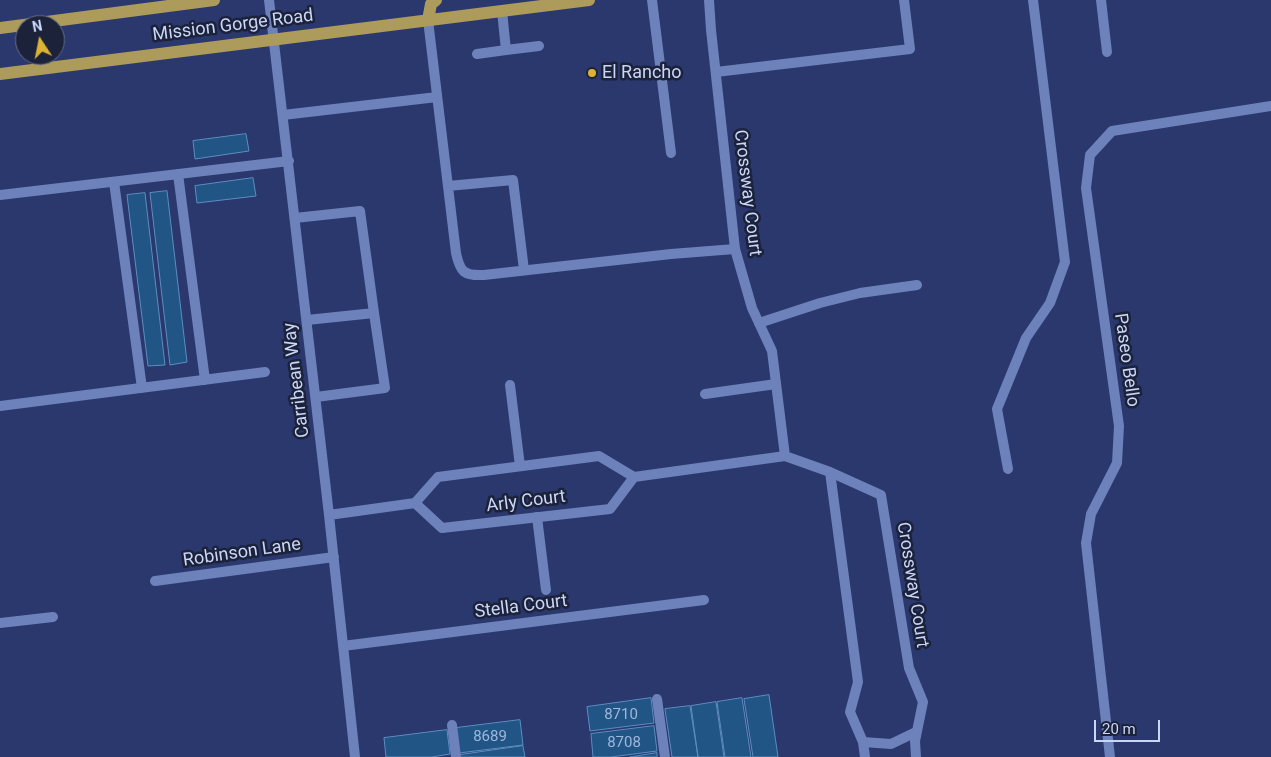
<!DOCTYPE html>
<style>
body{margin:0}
#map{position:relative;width:1271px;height:757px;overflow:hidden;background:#2a386d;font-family:Roboto,sans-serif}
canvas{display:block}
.north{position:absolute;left:15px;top:15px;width:50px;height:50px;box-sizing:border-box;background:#1b223a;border:1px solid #616a85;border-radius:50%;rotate:349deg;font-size:14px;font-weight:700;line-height:20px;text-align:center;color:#cad6f6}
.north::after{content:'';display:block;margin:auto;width:18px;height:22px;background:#dbb233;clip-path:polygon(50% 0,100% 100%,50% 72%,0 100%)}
.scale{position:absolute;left:1094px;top:720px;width:66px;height:22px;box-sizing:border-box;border:2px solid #cad6f6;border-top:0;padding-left:6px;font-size:15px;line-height:18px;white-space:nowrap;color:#cad6f6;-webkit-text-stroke:4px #1b223a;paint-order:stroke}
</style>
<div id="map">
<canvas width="1271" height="757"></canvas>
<div class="north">N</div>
<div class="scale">20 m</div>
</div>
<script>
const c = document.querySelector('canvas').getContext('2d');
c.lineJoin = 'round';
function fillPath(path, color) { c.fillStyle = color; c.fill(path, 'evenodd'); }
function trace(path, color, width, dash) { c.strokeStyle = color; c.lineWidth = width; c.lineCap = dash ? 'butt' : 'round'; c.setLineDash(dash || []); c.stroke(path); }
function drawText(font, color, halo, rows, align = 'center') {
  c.font = font + ' Roboto,sans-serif'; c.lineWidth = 5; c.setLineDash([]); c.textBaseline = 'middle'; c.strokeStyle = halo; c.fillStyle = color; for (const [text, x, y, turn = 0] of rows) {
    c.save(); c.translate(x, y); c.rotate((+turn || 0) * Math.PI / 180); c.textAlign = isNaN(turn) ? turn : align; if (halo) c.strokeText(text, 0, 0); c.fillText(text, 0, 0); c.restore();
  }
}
const building = new Path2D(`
 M246 134 249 151 195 159 193 141Z
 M253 178 256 196 197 203 195 186Z
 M167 191 187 362 170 365 150 193Z
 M145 193 165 365 148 366 127 195Z
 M769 695 778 757H753L744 699Z
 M651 698 654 723 590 731 587 707Z
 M742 698 751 757H725L717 702Z
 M716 702 724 757H698L691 706Z
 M690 706 698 757H672L665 709Z
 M520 720 523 745 459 753 456 728Z
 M654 726 657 751 611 757H593L591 734Z
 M447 730 450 754 432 757H386L384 738Z
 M523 746 525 757H460V755Z
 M657 753V757H630Z`);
const service = new Path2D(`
 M652 0 671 153
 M1101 0 1107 52
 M502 11 506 50 539 46
 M428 20 456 253C460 272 464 276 484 275L671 254 735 249
 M477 54 506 50
 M716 72 910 49 904 0
 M283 115 437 97
 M448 186 513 180 524 270
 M295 218 360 211 374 313 307 320
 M759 323 820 303 860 293 917 285
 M510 385 520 466
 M705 394 776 384
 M316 397 385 388 374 313
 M1008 469 997 409 1026 338 1050 303 1065 262 1033 0
 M537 517 546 590
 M0 623 53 617`);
const minor = new Path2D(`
 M269 0 329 515 355 757
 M709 0 711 30 735 249 752 308 772 351 785 456
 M178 174 205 380
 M114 182 142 388
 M0 195 289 161
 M0 406 265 372
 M830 472 858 682 850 712 863 742 865 757
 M415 503 442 528 610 509 634 477
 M329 515 415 503 438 477 599 456 634 477 785 456 830 472 881 495 909 668 923 702 915 741 916 757
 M155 581 334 557
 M343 646 704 600
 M657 699 665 757
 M452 725 456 757
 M863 742 891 744 916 732
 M1110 757 1086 543 1091 514 1117 463 1119 426 1086 188 1090 155 1112 131 1271 106`);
const primary = new Path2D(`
 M428 20 431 4 436 0
 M0 28 214 0
 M0 74 589 0`);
const markers = [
 [592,73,5,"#dbb233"]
];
const numberNames = [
 ["8710",621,715],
 ["8689",490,737],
 ["8708",624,743]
];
const streetNames = [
 ["Mission Gorge Road",233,26,-7],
 ["Crossway Court",747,193,83],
 ["Paseo Bello",1126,360,82],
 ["Carribean Way",297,380,-97],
 ["Arly Court",526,502,-7],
 ["Robinson Lane",242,553,-8],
 ["Crossway Court",912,585,81],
 ["Stella Court",521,607,-7]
];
const poiNames = [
 ["El Rancho",602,73]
];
fillPath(building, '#205586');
trace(building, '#5d8ec0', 1);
trace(service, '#6d81bb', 10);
trace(minor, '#6d81bb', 10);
trace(primary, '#ad9b5c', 12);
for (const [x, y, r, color] of markers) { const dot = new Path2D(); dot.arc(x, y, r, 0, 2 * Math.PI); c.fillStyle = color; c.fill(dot); trace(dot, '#1b223a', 2); }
drawText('15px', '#a0b6da', null, numberNames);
drawText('18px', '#cad6f6', '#1b223a', streetNames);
drawText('18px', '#cad6f6', '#1b223a', poiNames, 'left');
</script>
